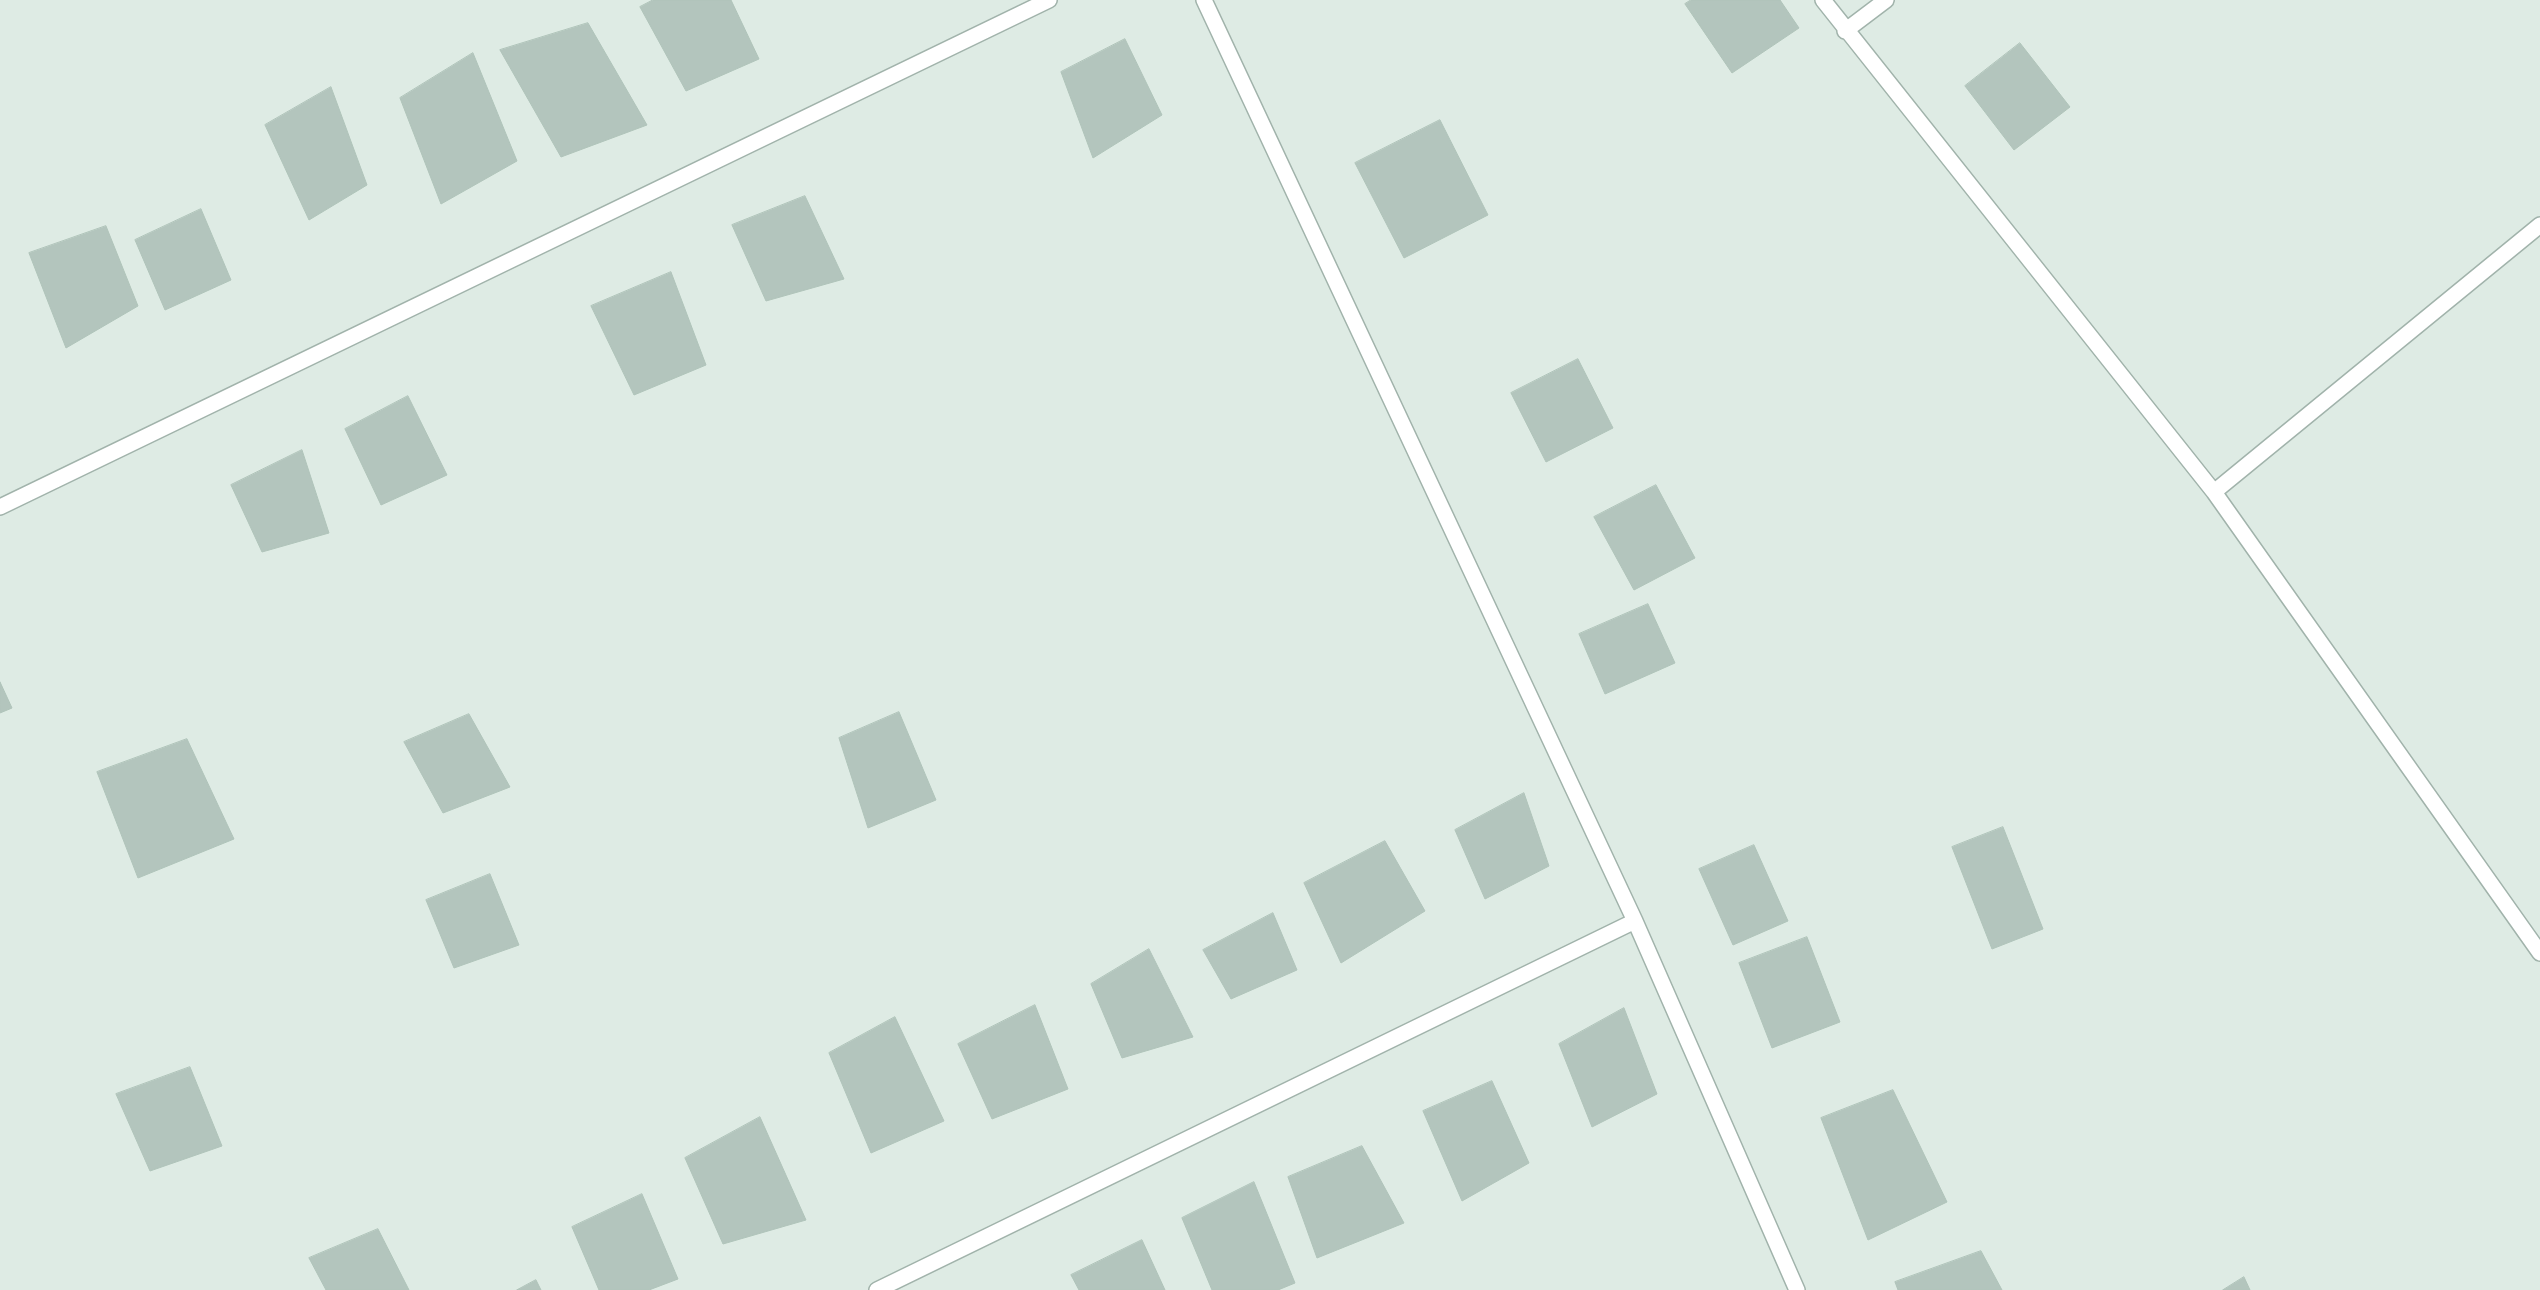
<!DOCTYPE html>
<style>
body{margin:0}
canvas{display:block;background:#deebe4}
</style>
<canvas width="2540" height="1290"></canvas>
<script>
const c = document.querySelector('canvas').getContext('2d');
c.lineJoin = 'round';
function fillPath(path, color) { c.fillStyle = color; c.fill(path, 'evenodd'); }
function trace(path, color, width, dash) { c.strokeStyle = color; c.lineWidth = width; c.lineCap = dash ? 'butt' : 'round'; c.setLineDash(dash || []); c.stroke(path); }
const building = new Path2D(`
 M653 0H731L759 59 686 91 640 7Z
 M1691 0H1780L1799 28 1732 73 1685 4Z
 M588 23 647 125 561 157 500 50Z
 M1125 39 1162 115 1093 158 1061 72Z
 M2020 43 2070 107 2014 150 1965 86Z
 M473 53 517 161 441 204 400 98Z
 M331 87 367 185 309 220 265 125Z
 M1440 120 1488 215 1404 258 1355 163Z
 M805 196 844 279 766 301 732 225Z
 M201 209 231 280 165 310 135 240Z
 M106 226 138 306 66 348 29 253Z
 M671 272 706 365 634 395 591 306Z
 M1578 359 1613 428 1546 462 1511 393Z
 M408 396 447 475 381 505 345 429Z
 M302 450 329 533 262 552 231 485Z
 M1656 485 1695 558 1634 590 1594 517Z
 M1648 604 1675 663 1605 694 1579 634Z
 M0 682 12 708 0 713Z
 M899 712 936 800 868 828 839 738Z
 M469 714 510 787 443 813 404 742Z
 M187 739 234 839 138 878 97 772Z
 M1524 793 1549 866 1485 899 1455 830Z
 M2003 827 2043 929 1992 949 1952 847Z
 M1385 841 1425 911 1341 963 1304 883Z
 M1754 845 1788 921 1733 945 1699 869Z
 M490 874 519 945 454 968 426 900Z
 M1273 913 1297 970 1231 999 1203 950Z
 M1807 937 1840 1022 1772 1048 1739 963Z
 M1149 949 1193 1037 1122 1058 1091 984Z
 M1035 1005 1068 1089 992 1119 958 1044Z
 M1624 1008 1657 1094 1592 1127 1559 1044Z
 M895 1017 944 1121 871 1153 829 1053Z
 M190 1067 222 1146 150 1171 116 1094Z
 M1492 1081 1529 1163 1462 1201 1423 1111Z
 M1893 1090 1947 1202 1868 1240 1821 1118Z
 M760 1117 806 1220 723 1244 685 1158Z
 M1362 1146 1404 1223 1317 1258 1288 1177Z
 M1254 1182 1295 1283 1278 1290H1212L1182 1218Z
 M642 1194 678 1279 649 1290H599L572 1227Z
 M378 1229 409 1290H326L309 1258Z
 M1142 1240 1165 1290H1079L1071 1275Z
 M1981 1251 2002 1290H1898L1895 1282Z
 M2244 1277 2250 1290H2223Z
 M536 1280 541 1290H517Z`);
const minor = new Path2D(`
 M1204 0 1635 921 1797 1290
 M1823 0 2214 492 2540 953
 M1845 31 1886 0
 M2214 492 2540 225
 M0 507 1049 0
 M877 1290 1635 921`);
fillPath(building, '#b3c5bd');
trace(building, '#b0c4ba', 1);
trace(minor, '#a1b3ab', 18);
trace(minor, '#fff', 15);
</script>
